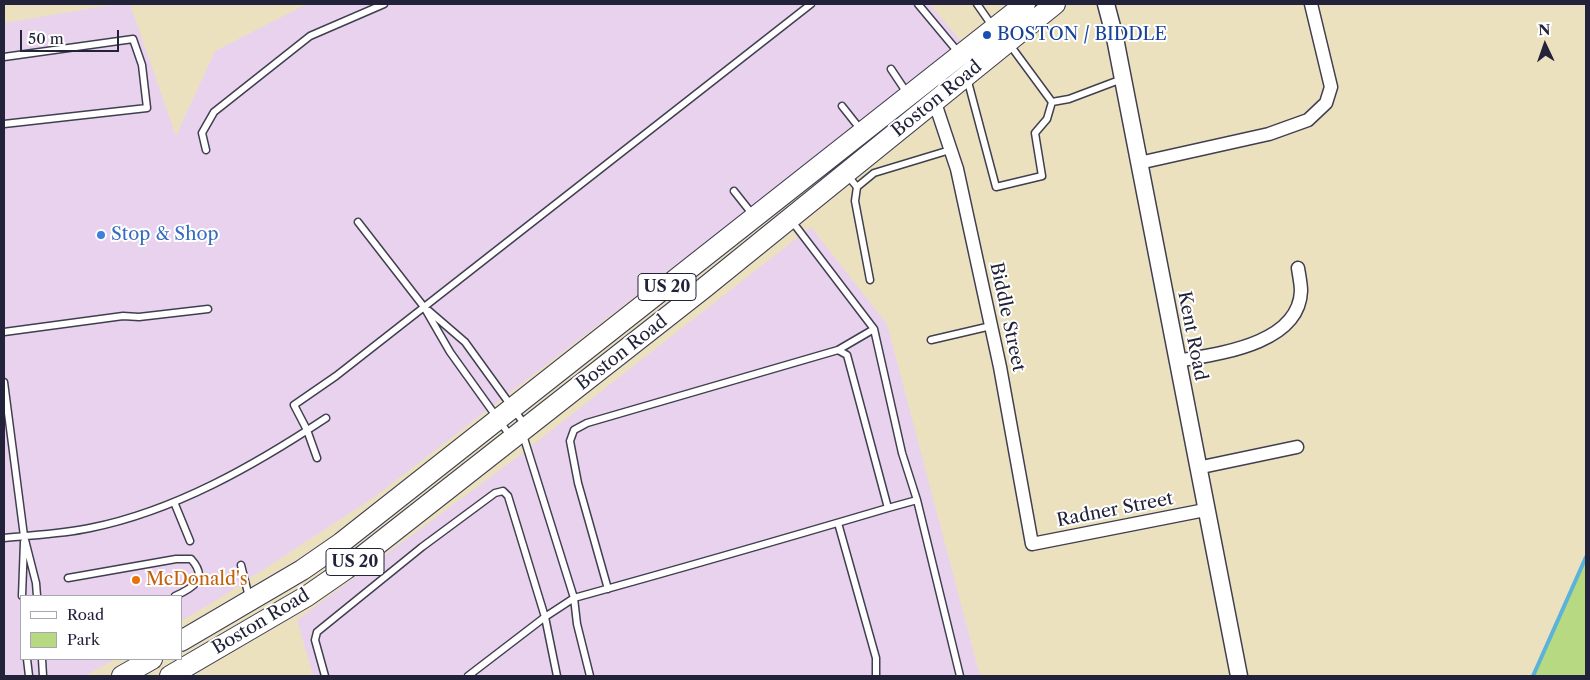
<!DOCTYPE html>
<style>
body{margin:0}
#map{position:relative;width:1590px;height:680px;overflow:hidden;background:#ece1bf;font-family:"Libre Caslon Text",serif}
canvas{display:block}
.frame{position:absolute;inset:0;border:5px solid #22223b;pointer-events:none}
.legend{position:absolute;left:20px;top:595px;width:162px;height:65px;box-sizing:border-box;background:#fff;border:1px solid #a7a7b1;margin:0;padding:6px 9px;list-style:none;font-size:15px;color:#22223b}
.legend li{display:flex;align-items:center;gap:10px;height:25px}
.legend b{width:25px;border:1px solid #a7a7b1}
.north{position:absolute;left:1520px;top:20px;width:50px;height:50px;-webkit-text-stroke:4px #fff;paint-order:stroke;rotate:357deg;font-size:14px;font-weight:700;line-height:20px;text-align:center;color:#22223b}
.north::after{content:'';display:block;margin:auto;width:18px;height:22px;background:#22223b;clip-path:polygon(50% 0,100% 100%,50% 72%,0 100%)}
.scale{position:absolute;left:20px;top:30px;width:99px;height:22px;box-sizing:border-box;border:2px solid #22223b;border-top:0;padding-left:6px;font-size:15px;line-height:18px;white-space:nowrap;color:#22223b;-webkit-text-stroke:4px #fff;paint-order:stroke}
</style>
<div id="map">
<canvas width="1590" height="680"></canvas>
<div class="frame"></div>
<ul class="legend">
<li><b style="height:6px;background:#fff"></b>Road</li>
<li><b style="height:14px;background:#b6d982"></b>Park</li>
</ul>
<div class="north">N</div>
<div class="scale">50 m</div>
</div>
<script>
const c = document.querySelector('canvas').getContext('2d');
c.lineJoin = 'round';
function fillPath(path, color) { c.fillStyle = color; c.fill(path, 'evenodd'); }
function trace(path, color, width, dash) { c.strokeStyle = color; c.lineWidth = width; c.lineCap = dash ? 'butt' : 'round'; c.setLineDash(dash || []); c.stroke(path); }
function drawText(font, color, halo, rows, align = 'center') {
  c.font = font + ' "Libre Caslon Text",serif'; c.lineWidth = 4; c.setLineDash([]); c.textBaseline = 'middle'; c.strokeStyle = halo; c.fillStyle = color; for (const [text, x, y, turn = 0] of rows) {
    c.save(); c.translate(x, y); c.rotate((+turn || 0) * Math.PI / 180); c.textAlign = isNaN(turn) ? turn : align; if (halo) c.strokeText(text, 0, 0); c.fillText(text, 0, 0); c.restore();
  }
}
const built = new Path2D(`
 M118 4H130L176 136 215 51 307 4H930L963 44 373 498 212 603 181 621V596H21V659H115L85 676H4V23Z
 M811 227 887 324 980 676H313L297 620 512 461Z`);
const green = new Path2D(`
 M1586 557V676H1533Z`);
const stream = new Path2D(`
 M1533 676 1586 557`);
const service = new Path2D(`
 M918 4 958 52
 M977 4 993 27
 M4 57 133 39 142 65 147 108 4 124
 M891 69 907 93
 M967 78 996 187 1042 176 1035 133 1047 119 1052 102 1010 45
 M1052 102 1069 99 1122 79
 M842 106 861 130
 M206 150 202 133 214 112 310 36 384 4
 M848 176 857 187 874 173 950 150
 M857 187 855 201 870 280
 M734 191 753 215
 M791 220 874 329 838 350
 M358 222 424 307 450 352 511 437
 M429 311 465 342 525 425
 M874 329 902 453 917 500 888 508
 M4 332 123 316 139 317 208 309
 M931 340 991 326
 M4 382 24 536 36 583 37 596
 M317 458 307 430 294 405 336 376 811 4
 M917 500 960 676
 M174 502 190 541
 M838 523 876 658V676
 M4 538C33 535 62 534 90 528 175 511 255 465 326 418
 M241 565 249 597
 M68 578 176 559H191C209 579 193 588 175 596
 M22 596 24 542
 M27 659 29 676
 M42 659 43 676
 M325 676 315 640 317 632 422 547 495 493 503 491 508 496 545 617 557 676
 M468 676 545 617 574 598 523 435
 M590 676 577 624 574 598C679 569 783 539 888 508L847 355 838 350 587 423 574 430 570 441 578 483 608 589`);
const minor = new Path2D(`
 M934 100 957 169 1000 367 1032 544 1205 510
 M1139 163 1269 134 1308 120 1326 103 1331 87 1311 4
 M1177 361C1216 354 1299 345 1301 291 1301 284 1299 275 1298 268
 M1197 468 1297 447`);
const tertiary = new Path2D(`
 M1106 4 1115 38 1239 676`);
const primary = new Path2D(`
 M181 641 302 570 341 543 1025 4
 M122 676 152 659
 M170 676 307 596 346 569 704 288 1055 4`);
const markers = [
 [987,35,5,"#1a4fb4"],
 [101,235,5,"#3f7fe0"],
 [136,580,5,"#e8710a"]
];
const shields = [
 [667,287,58],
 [355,562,58]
];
const shieldNames = [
 ["US 20",667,287],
 ["US 20",355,562]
];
const transitNames = [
 ["BOSTON / BIDDLE",997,35]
];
const streetNames = [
 ["Boston Road",937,99,-39],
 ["Biddle Street",1007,317,78],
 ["Kent Road",1192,336,79],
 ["Boston Road",622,353,-38],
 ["Radner Street",1115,510,-11],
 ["Boston Road",261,622,-31]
];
const shopNames = [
 ["Stop & Shop",111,235]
];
const foodNames = [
 ["McDonald's",146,580]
];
fillPath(built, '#e8d2ee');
fillPath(green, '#b6d982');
trace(stream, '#5cb3d9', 4);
trace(service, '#403f4f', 9);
trace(minor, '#403f4f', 15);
trace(tertiary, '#403f4f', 19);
trace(primary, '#403f4f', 22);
trace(service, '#fff', 6);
trace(minor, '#fff', 12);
trace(tertiary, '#fff', 16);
trace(primary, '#fff', 20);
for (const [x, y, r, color] of markers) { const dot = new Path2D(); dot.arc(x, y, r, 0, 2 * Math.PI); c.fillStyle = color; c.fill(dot); trace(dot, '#fff', 2); }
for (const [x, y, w] of shields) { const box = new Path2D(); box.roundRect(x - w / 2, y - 13.5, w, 27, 4); c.fillStyle = '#fff'; c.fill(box); trace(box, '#22223b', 1); }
drawText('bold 16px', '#22223b', null, shieldNames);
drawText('18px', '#164399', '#fff', transitNames, 'left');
drawText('18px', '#22223b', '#fff', streetNames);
drawText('18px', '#366cbe', '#fff', shopNames, 'left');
drawText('18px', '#c56008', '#fff', foodNames, 'left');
</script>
